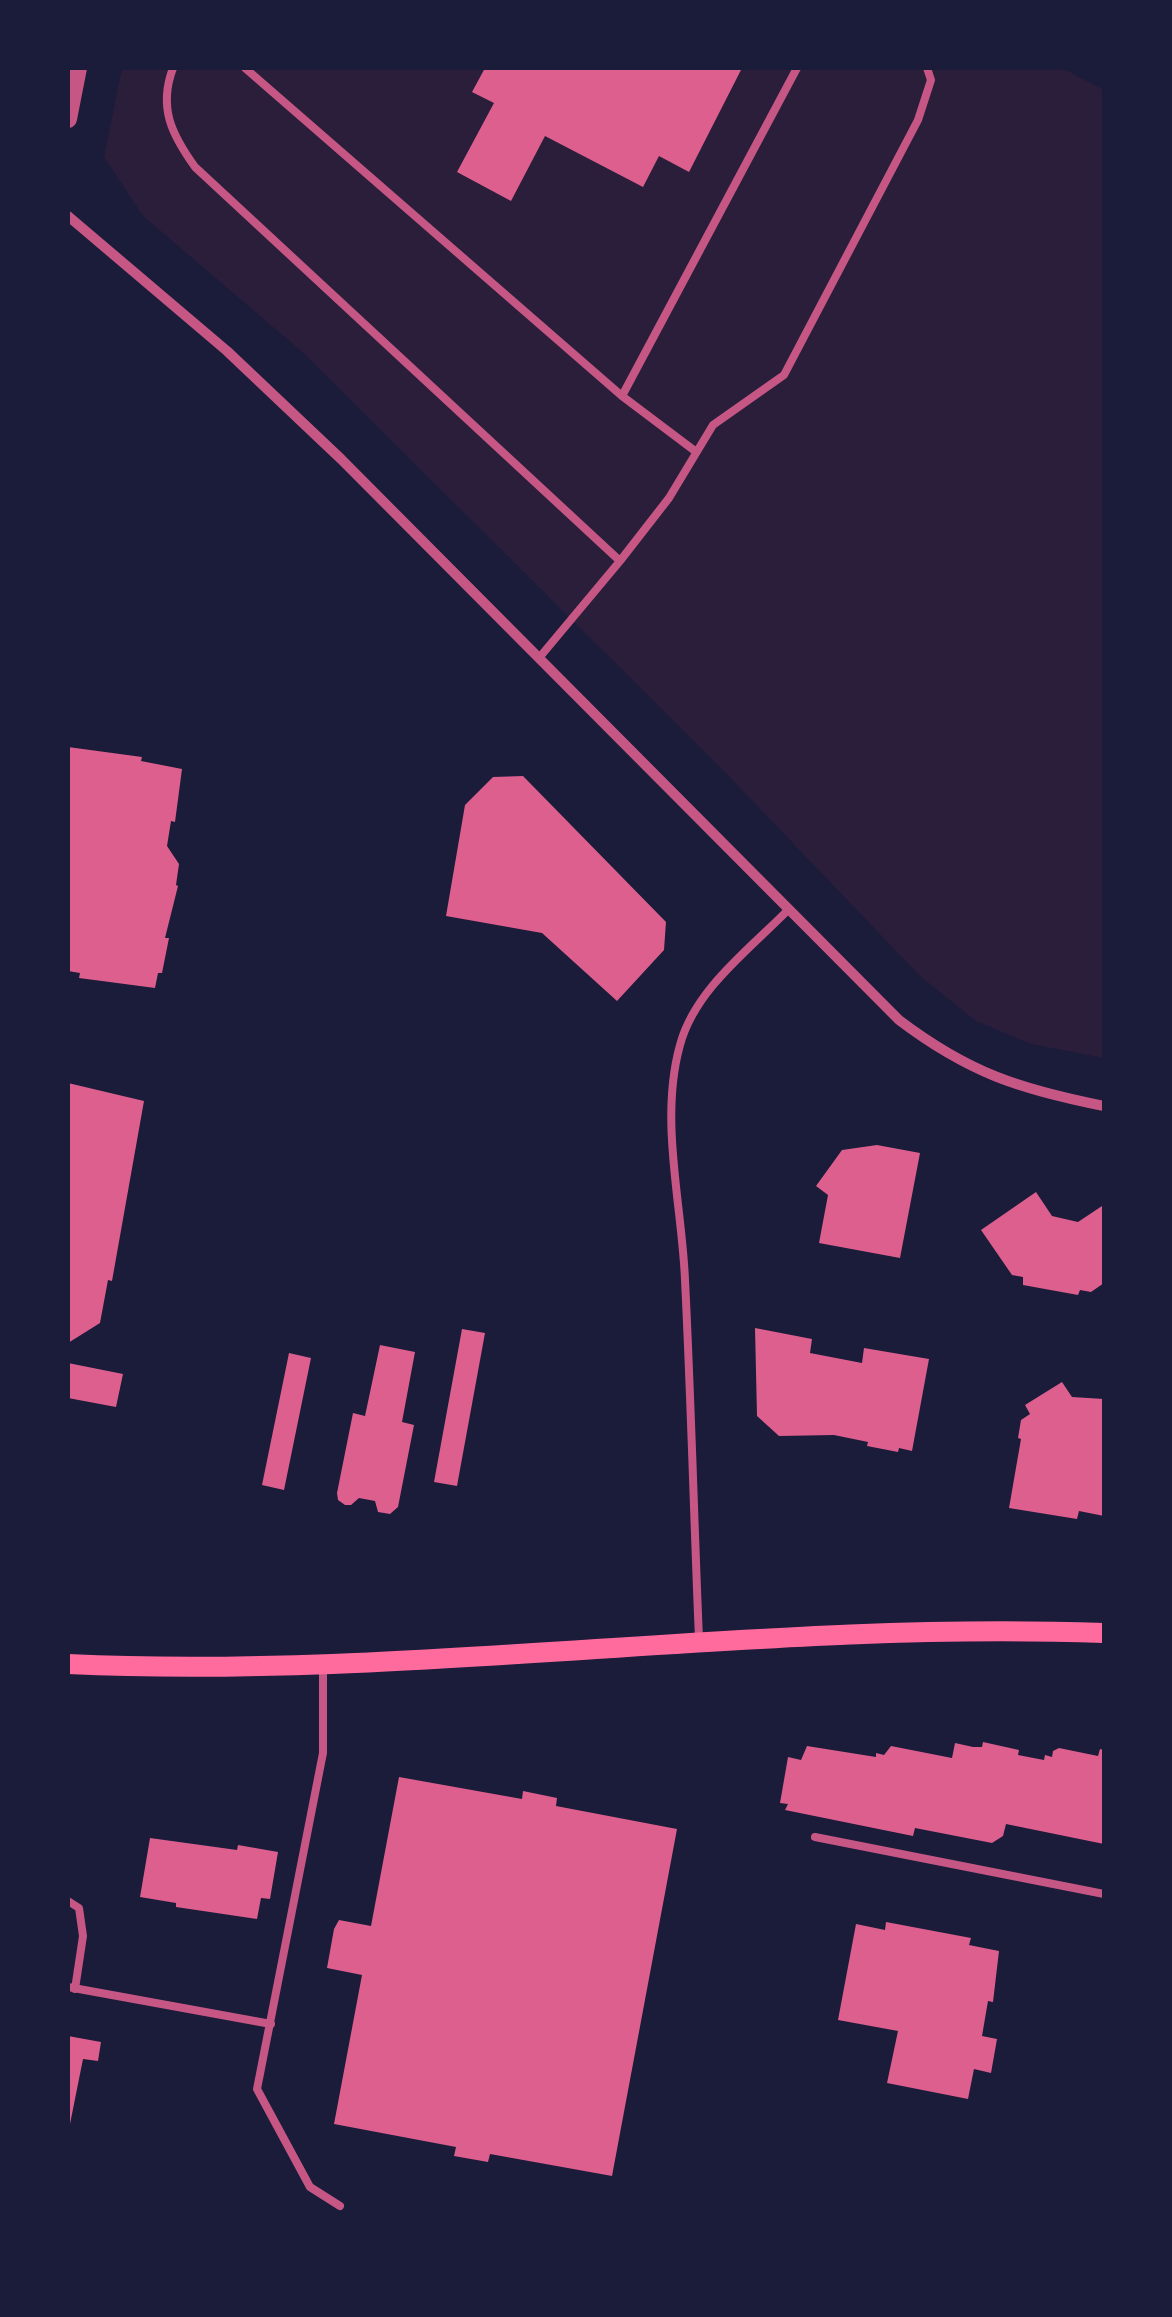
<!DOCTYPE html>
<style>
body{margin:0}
#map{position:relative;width:1172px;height:2317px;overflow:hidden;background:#1b1b3a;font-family:"Asap Condensed",sans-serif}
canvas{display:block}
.frame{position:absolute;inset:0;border:70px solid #1b1b3a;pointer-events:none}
</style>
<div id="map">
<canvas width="1172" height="2317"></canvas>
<div class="frame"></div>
</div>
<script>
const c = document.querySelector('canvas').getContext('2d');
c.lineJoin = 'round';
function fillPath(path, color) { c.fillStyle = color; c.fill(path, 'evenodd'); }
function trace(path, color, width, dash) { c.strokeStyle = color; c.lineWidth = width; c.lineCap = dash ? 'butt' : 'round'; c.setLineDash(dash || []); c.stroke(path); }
const green = new Path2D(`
 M122 68H1062L1104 90V1058L1031 1044 976 1021 920 976 717 764 300 350 143 216 104 157Z`);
const building = new Path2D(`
 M485 68H742L689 172 659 156 643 187 545 136 511 201 457 172 494 103 472 92Z
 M68 747 142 757 141 761 182 769 175 822 171 821 167 846 179 864 176 885 178 886 165 938H169L162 973H158L155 988 79 978 80 973 68 971Z
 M523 776 666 922 664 950 617 1001 542 933 446 916 465 805 493 777Z
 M68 1083 144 1101 112 1281 108 1280 100 1323 68 1343Z
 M877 1145 920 1153 900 1258 819 1243 828 1195 816 1186 842 1150Z
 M1036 1192 1052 1216 1078 1222 1102 1206 1104 1210V1283L1091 1292 1080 1290 1078 1295 1023 1285V1277L1012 1275 981 1230Z
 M755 1328 812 1339 810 1353 862 1363 864 1348 929 1359 912 1451 899 1448 898 1452 867 1446 868 1442 834 1435 779 1436 757 1416Z
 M462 1329 485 1333 457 1486 434 1482Z
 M380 1345 415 1352 402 1422 414 1425 398 1507 390 1514 378 1512 375 1501 359 1498 351 1505H345L338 1500 337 1493 353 1413 365 1416Z
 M289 1353 311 1358 284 1490 262 1485Z
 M68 1363 123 1374 116 1407 68 1398Z
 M1062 1382 1072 1397 1104 1399V1516L1079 1511 1077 1519 1009 1508 1021 1439 1018 1438 1021 1420 1030 1414 1025 1405Z
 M983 1742 1019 1750 1018 1755 1044 1760 1045 1755 1052 1757 1053 1751 1059 1748 1098 1756 1100 1749 1104 1750V1844L1006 1824 1003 1836 992 1843 915 1828 913 1836 785 1810 788 1804 780 1803 788 1757 801 1760 807 1746 876 1757V1753L884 1755 891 1746 952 1758 955 1743 973 1747H982Z
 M399 1777 522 1799 523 1791 557 1798 556 1806 677 1829 612 2176 490 2154 488 2162 454 2156 456 2147 334 2124 362 1975 327 1968 334 1929 339 1920 371 1926Z
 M150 1838 237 1850 238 1845 278 1852 270 1899 261 1898 257 1919 176 1907V1903L140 1897Z
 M886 1922 971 1938 969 1945 999 1951 993 2002 988 2001 982 2036 997 2039 991 2073 974 2069 968 2099 887 2083 898 2031 838 2020 856 1924 885 1930Z
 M68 2036 101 2042 98 2061 83 2059 69 2129Z`);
const service = new Path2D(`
 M173 68C158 108 172 135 195 167L620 561 539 658
 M245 68 622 396 695 451
 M622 396 797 68
 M620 561 669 498 713 425 784 375 918 120 931 80 927 68
 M699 1639C694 1520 691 1400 685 1280 682 1204 659 1120 680 1045 695 989 750 949 789 909
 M323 1667V1753L257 2089 310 2187 340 2206
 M815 1837 1104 1894
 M68 1901 79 1908 83 1936 75 1989
 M68 1987 271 2024`);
const minor = new Path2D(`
 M68 216 227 351 341 459 899 1020C969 1073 1019 1089 1104 1106`);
const tertiary = new Path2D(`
 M68 119 78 68`);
const secondary = new Path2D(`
 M68 1664C413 1680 759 1620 1104 1633`);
fillPath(green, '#2a1e3b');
fillPath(building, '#dd5f8e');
trace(service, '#c65784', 8);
trace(minor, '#c65784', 10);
trace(tertiary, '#c65784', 18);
trace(secondary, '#ff6b9d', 20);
</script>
